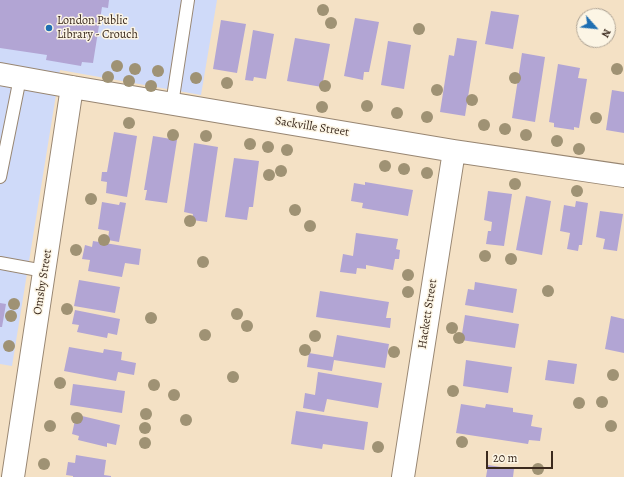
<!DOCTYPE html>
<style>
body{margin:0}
#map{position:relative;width:624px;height:477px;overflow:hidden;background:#f4e1c5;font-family:Alegreya,serif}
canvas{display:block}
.north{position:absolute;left:576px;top:8px;width:40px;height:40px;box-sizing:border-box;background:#fcf5e5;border:1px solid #afa495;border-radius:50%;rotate:117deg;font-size:11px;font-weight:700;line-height:16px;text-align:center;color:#3b2a1e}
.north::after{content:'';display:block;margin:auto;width:14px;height:18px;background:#1f6fb2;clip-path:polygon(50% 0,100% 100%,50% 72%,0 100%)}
.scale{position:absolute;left:486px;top:451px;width:67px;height:18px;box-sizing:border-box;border:2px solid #3b2a1e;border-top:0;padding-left:5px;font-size:12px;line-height:14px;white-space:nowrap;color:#3b2a1e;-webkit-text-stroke:3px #fcf5e5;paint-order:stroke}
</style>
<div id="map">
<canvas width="624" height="477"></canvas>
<div class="north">N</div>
<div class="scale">20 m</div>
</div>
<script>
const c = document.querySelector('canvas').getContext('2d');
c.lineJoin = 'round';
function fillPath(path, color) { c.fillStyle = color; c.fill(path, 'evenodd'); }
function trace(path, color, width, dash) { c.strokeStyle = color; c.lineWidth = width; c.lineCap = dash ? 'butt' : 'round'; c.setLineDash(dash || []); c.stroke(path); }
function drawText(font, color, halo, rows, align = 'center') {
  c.font = font + ' Alegreya,serif'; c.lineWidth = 3; c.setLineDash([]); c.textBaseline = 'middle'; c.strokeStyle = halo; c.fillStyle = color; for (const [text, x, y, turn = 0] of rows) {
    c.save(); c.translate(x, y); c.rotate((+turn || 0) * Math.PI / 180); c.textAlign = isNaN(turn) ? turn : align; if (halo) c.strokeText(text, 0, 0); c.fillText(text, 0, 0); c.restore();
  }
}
const built = new Path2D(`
 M0 0H217L201 95 60 70 12 366 0 364Z`);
const building = new Path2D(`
 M0 0H109L108 8 102 7 93 63 82 62 81 66 46 60 47 55 0 48Z
 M491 11 519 15 513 49 485 44Z
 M355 18 379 22 369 72H364L363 80 344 76Z
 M221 20 246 24 237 73 213 69Z
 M253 30 274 34 266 79 254 77 253 81 245 80Z
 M295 38 330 44 322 87 287 81Z
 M457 38 477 41 465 116 440 112 449 55 454 56Z
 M388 41 411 45 404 89 381 85Z
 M522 53 545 57 535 122 512 118Z
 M558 64 580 68 578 78 587 79 579 128 574 127V130L554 127V123L549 122Z
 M612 90 624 92V133L606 130Z
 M114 132 137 136 127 197 106 193 107 182 101 181 102 172H107Z
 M153 136 177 140 167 203 145 200 147 190H144Z
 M194 143 218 147 207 222 192 220 193 214 184 212Z
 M234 158 259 161 253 207H249L247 220 225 217Z
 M365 182 413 190 408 216 362 208 363 203 351 201 354 183 365 185Z
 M488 191 512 194 504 246 486 244 488 231H491L492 222 484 220Z
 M526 196 551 201 542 255 516 250Z
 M576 201 588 203 582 245H579L578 251 567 249 570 233 560 231 564 205 575 207Z
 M102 202 119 205 120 202 126 203 119 242 108 240 109 231 98 229Z
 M600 211 623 214 617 251 603 249 605 239 596 237Z
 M356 233 398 239 396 249 400 250 399 259H395L393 270 366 265V269L357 268 356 274 340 272 343 254 353 256Z
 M93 241 141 249 139 265 125 263 122 277 88 271 90 260 82 259 85 245 92 247Z
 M79 280 120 287 115 313 74 306Z
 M475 282 517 289 513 313 465 305 468 289 474 290Z
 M320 291 389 302 386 318H391L390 328 316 317Z
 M0 303 6 304 2 327H0Z
 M75 310 120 319 117 335 108 333 107 338 77 332 79 325 72 324Z
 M465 315 519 324 515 348 461 340Z
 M611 316 624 319V353L605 349Z
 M337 335 389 344 385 368 334 360 332 371 307 367 309 353 333 357Z
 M69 347 103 353 104 349 122 352 121 360 136 363 134 375 118 372 116 381 64 371Z
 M466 360 512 367 508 393 463 386Z
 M548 360 577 364 574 384 545 380Z
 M318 372 382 383 378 408 327 399 324 412 303 408 305 393 315 395Z
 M73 384 125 391 122 413 70 405Z
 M461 404 485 408 486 404 513 408V412L533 415 531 426 542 428 540 441 529 440 528 444 456 433Z
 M296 411 368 422 364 450 323 444 322 449 291 444Z
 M82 416 120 425 116 445 107 443V447L78 440 79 436 72 434 75 420 82 421Z
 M76 455 106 460 104 475 111 476V477H73V476L66 475 68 462 75 463Z
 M488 465 514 469 513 477H486Z`);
const lane = new Path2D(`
 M172 104 188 0
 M0 177 20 78
 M0 263 44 271`);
const street = new Path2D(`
 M0 74 72 87 454 151 624 176
 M13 477 72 87
 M403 477 454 151`);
const trees = [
 [323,10],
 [331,23],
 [419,29],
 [117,66],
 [135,69],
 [617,69],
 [158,71],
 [108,77],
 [196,78],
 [515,78],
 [129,81],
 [227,83],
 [151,86],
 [325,86],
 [437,90],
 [472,100],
 [367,106],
 [322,107],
 [397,113],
 [427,117],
 [596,118],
 [129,123],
 [484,125],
 [505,129],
 [173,135],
 [526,135],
 [206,136],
 [557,141],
 [250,144],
 [268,147],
 [579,149],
 [287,150],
 [385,166],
 [404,169],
 [281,171],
 [427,173],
 [269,175],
 [515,184],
 [577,191],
 [91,199],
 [295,210],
 [190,221],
 [310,226],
 [104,240],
 [76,250],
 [485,256],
 [511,259],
 [203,262],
 [408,275],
 [548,291],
 [408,292],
 [14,304],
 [67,309],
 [237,314],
 [11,316],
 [151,318],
 [247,326],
 [452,328],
 [205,335],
 [315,336],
 [459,338],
 [9,346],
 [305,350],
 [394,352],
 [613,375],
 [233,377],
 [60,383],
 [154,385],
 [453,391],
 [174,395],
 [602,402],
 [579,403],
 [146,414],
 [77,418],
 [186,420],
 [50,426],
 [611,426],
 [145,428],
 [462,442],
 [145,443],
 [378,447],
 [44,464],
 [538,469]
];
const markers = [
 [49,28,4,"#1f6fb2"]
];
const poiNames = [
 ["London Public",57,21],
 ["Library - Crouch",57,35]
];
const streetNames = [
 ["Sackville Street",312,127,9],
 ["Omsby Street",43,282,-81],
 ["Hackett Street",428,314,-81]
];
fillPath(built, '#cfdaf9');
fillPath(building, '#b2a5d4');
trace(lane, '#988672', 14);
trace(street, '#988672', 24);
trace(lane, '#fff', 12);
trace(street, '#fff', 22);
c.fillStyle = '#9f9274';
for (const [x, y] of trees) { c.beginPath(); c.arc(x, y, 6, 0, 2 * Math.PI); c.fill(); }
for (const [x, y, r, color] of markers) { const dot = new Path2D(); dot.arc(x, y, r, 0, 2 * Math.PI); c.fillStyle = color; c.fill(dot); trace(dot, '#fcf5e5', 1.5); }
drawText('12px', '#3b2a1e', '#fcf5e5', poiNames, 'left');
drawText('12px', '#3b2a1e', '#fcf5e5', streetNames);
</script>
